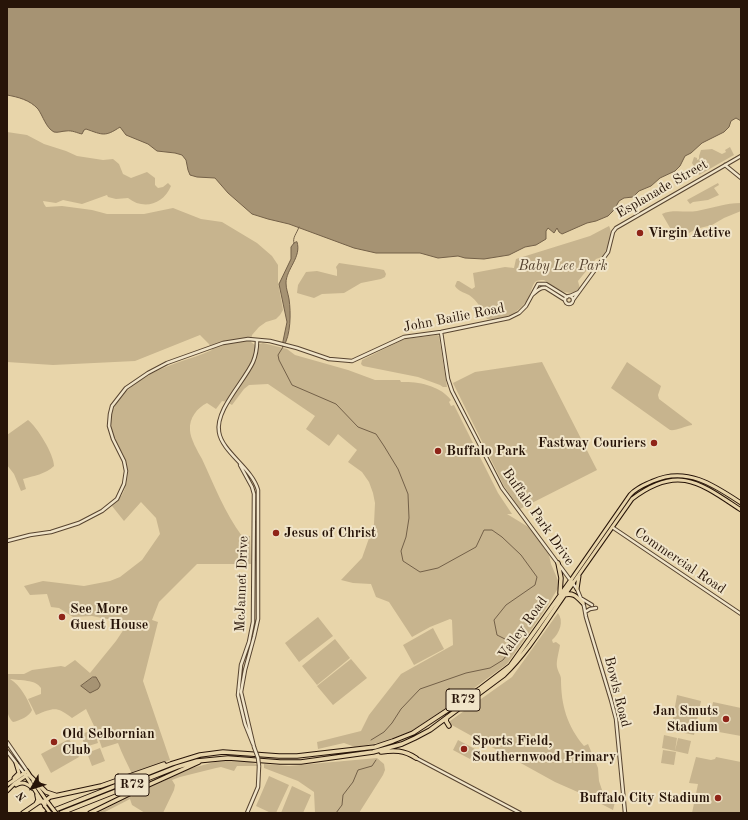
<!DOCTYPE html>
<style>
body{margin:0}
#map{position:relative;width:748px;height:820px;overflow:hidden;background:#e8d5aa;font-family:"Old Standard TT",serif}
canvas{display:block}
.frame{position:absolute;inset:0;border:8px solid #271408;pointer-events:none}
.north{position:absolute;left:12px;top:768px;width:40px;height:40px;-webkit-text-stroke:3px #f0e4c8;paint-order:stroke;rotate:231deg;font-size:11px;font-weight:700;line-height:16px;text-align:center;color:#271408}
.north::after{content:'';display:block;margin:auto;width:14px;height:18px;background:#271408;clip-path:polygon(50% 0,100% 100%,50% 72%,0 100%)}
</style>
<div id="map">
<canvas width="748" height="820"></canvas>
<div class="frame"></div>
<div class="north">N</div>
</div>
<script>
const ctx = document.querySelector('canvas').getContext('2d');
ctx.lineJoin = 'round';
function fillPath(path, color) { ctx.fillStyle = color; ctx.fill(path, 'evenodd'); }
function stroke(path, color, width, dash) { ctx.strokeStyle = color; ctx.lineWidth = width; ctx.lineCap = dash ? 'butt' : 'round'; ctx.setLineDash(dash || []); ctx.stroke(path); }
function write(font, color, halo, rows, align = 'center') {
  ctx.font = font + ' "Old Standard TT",serif'; ctx.lineWidth = 4; ctx.setLineDash([]); ctx.textBaseline = 'middle'; ctx.strokeStyle = halo; ctx.fillStyle = color; for (const [text, x, y, turn = 0] of rows) {
    ctx.save(); ctx.translate(x, y); ctx.rotate((+turn || 0) * Math.PI / 180); ctx.textAlign = isNaN(turn) ? turn : align; if (halo) ctx.strokeText(text, 0, 0); ctx.fillText(text, 0, 0); ctx.restore();
  }
}
const green = new Path2D(`
 M7 132 27 135 44 144 66 151 77 156 103 160 113 159 119 164 123 174 131 178 147 172 155 178V185L158 188 163 187 168 183 171 186C163 205 143 210 128 198L116 199 108 197 107 195 82 204 63 200 56 203 43 201 44 204 46 207 62 206 92 210 107 214H144L173 208 201 219 222 222 257 243 272 256 278 265V282L283 310 280 315 276 319 266 322 259 327 252 335 251 342 255 345 263 343 287 349 295 355 348 370 375 380H400L401 382C418 381 441 386 451 400L449 402 451 406 454 405 498 493 512 514H507L530 528 549 555 551 564 560 585 543 613 507 664 462 697 410 732 391 741 355 747 344 743 318 749 317 742 361 731 369 715 401 674 453 645 452 620 450 619 430 627 412 637 389 602 376 597 371 584 353 583 341 580 362 558 374 524 375 503 373 493 369 482 362 472 348 462 357 450 338 434 329 446 306 429 315 416 268 384 249 385 244 389 232 405 227 402 222 401 216 409 207 403C197 408 189 418 190 430 190 438 198 452 202 459 214 485 225 513 242 536H250L251 564H197L159 602 152 620 158 622 143 681 170 760 132 774C127 763 122 754 118 743L102 748 95 728 86 709 72 718C56 706 54 708 36 715L28 699 41 694V688C35 679 21 681 10 679 21 686 27 698 32 710 30 716 19 721 13 722 3 713 7 692 7 679H9H7V674H24L32 670 61 666 65 667 75 660 90 673 116 641 128 623 92 616 73 617 59 608 51 607 47 594 30 595 24 586 43 581 84 586 110 581 120 577 142 560 160 534 156 518 141 502 124 521 112 506C115 502 119 499 122 495 127 486 129 472 126 462 124 453 117 446 114 437 104 409 122 392 144 378 165 364 190 360 212 350L209 344 200 335 135 361 53 365 7 362Z
 M730 147 734 155 699 175 692 163 694 157 697 158V160L699 159V156L701 150 712 149 722 154 726 152 725 150Z
 M718 183 719 185 714 188 719 195 708 200 693 202 690 204 687 200Z
 M741 203V211L724 218 712 225 696 229 677 240 662 214C673 209 685 213 697 211 712 208 726 203 741 203Z
 M609 226C614 235 607 250 602 257L596 259 578 281 580 289C567 299 555 287 544 280 541 280 538 280 535 282 532 286 531 292 529 297 521 312 504 321 487 319 483 311 477 300 469 295 463 292 458 291 455 286L457 281H459L472 289 475 287 473 273 505 267 514 268 516 259 590 236Z
 M339 263 379 269 384 270 386 274 385 277 381 279 361 283 344 293 322 294 314 298 297 293 298 285 306 272 317 271 337 276V270L336 267Z
 M437 335 439 336 447 387H443L440 385 418 377 363 366 361 364 362 360 400 341 405 339Z
 M542 362 597 470 520 509 504 486 453 383 475 372Z
 M627 362 661 386 658 395 659 399 692 424V425C685 426 676 431 670 430L611 388Z
 M28 420C37 427 54 454 54 466 46 474 33 476 23 479L26 489 21 491 14 474 7 465V435Z
 M558 613C564 621 560 633 552 640L553 643 556 642 560 645C559 652 556 661 557 667 558 672 561 675 561 679 561 705 567 726 584 746L588 744 598 768 599 781 603 793 615 802 613 810 580 793 555 782 450 724V721L512 677Z
 M318 617 333 636 299 662 285 643Z
 M433 628 444 649 414 665 403 645Z
 M335 639 350 658 317 685 302 666Z
 M351 659 367 678 333 705 317 686Z
 M677 695 701 701 694 735 671 730Z
 M713 702 741 708V736L708 730Z
 M94 730 98 743 85 747 81 734Z
 M664 735 677 738 675 751 662 748Z
 M678 738 691 741 688 754 675 751Z
 M69 739 79 757 51 773 41 754Z
 M458 740 475 749 470 759 453 750Z
 M100 748 105 761 92 766 87 753Z
 M663 750 676 752 674 765 661 763Z
 M696 757 711 760 715 759 716 757 741 762V813H692L698 784 689 783Z
 M377 758 384 764 385 770 383 775 359 813H315L314 792 298 781 264 768V764L289 766Z
 M227 761 250 762 256 764 257 766H237L234 771 221 767 216 768 180 777 172 780 175 785 174 790 163 813H145L132 805 130 799 103 813H97L188 769 215 762Z
 M269 776 289 785 276 813H271L256 806Z
 M292 786 311 795 303 813H281Z`);
const water = new Path2D(`
 M7 7H741V121L736 118 731 121 729 127 724 132 702 143 691 153 685 156 680 166 675 171 660 178 651 186 639 191 633 197 624 198 619 201 614 210 608 216 596 221 587 223 562 234 559 232 557 228 554 233 548 228 546 231V239L536 245 525 247 509 255 484 259 465 258 458 256 438 258 420 253H376L354 248 289 224 268 219 252 214 228 193 215 178 197 177 190 175 188 170 186 160 182 155 175 153 157 151 148 144 126 135 120 127C105 137 103 135 86 129L84 130 82 134C77 133 72 130 66 131 62 131 58 133 54 132 46 128 43 116 38 109 30 100 18 97 7 95Z
 M297 242C302 257 286 269 286 283 286 289 288 293 289 299 291 312 291 336 283 347L282 346 287 322 279 284 291 259V247L294 243Z
 M93 677H96L100 684V686L98 689 90 693 81 686Z`);
const stream = new Path2D(`
 M294 243C292 238 297 233 299 227
 M283 347 278 355 279 360 292 385 336 404 358 427 376 434 384 446 398 469 408 494 409 518 406 537 401 551 403 561 420 572 438 568 476 547 484 530H492L502 537 521 555 537 577 535 585 506 605 494 620 497 635 509 641V652L503 660 490 668 466 673 420 689 401 709 392 723 384 732 371 740
 M336 813 342 805 343 795 353 782 358 770 372 766 376 760`);
const minor = new Path2D(`
 M725 165 741 178
 M532 295C537 291 540 287 546 288L565 300
 M565 300a4 4 0 1 1 8 0a4 4 0 1 1-8 0Z
 M570 296 579 292
 M573 300 608 252 613 232 616 228 741 156
 M441 332 448 379 452 391 502 488 577 589 584 606 586 617 611 700 616 719 625 813
 M240 465 252 487 254 494 253 622 249 642 241 665 238 695 245 724 253 744
 M612 527 741 614
 M7 541 30 535 51 532 79 523 102 511 117 499 124 484 126 471 124 461 113 439 109 426 110 414 112 406 126 388 148 373 167 363 223 343 248 339 270 341 297 348 329 359 352 361 404 337 441 332 509 318 519 313 526 306 538 284H546L567 297
 M582 599 592 605
 M585 612 590 609 596 608
 M7 742 27 771
 M254 747 241 692 245 670 254 637 258 619V490C252 468 222 452 219 432 215 410 244 382 253 362 256 355 257 348 257 341
 M7 751 24 773
 M416 758 520 813
 M247 813 258 787 259 766`);
const major = new Path2D(`
 M571 580 630 495C636 488 644 485 653 481 686 466 714 485 741 503
 M573 583 632 499C678 464 700 483 741 510
 M577 589 579 576
 M24 773 45 806
 M14 778 19 773 16 763
 M33 781 49 804
 M7 785 27 771 29 774
 M16 785C22 781 27 783 32 788
 M7 791 14 784 27 775`);
const highway = new Path2D(`
 M558 563 561 578 560 593
 M564 595C573 592 577 597 583 603
 M447 717 446 721 449 726
 M381 752C394 750 404 750 416 758
 M28 774 46 792 55 795
 M36 804 38 800 37 795
 M45 806V801L50 797 101 786 164 764
 M23 813 39 802 46 801
 M47 813 171 764 200 755 223 752 279 756H297L375 747 393 741 413 733 481 688 510 666 571 580
 M61 813 177 767 197 761 228 758 280 762H301L373 752 402 744 415 738 430 730 504 675C531 649 550 614 573 583
 M90 813 133 792 199 762`);
const minorBridge = new Path2D(`
 M254 747 258 758 259 766`);
const majorBridge = new Path2D(`
 M49 804 56 813
 M45 806 50 813`);
const markers = [
 [640,233,4,"#8f2418"],
 [654,443,4,"#8f2418"],
 [438,451,4,"#8f2418"],
 [276,533,4,"#8f2418"],
 [62,617,4,"#8f2418"],
 [726,719,4,"#8f2418"],
 [54,742,4,"#8f2418"],
 [464,749,4,"#8f2418"],
 [718,798,4,"#8f2418"]
];
const shields = [
 [463,700,34],
 [132,785,34]
];
const shieldNames = [
 ["R72",463,700],
 ["R72",132,785]
];
const streetNames = [
 ["Esplanade Street",662,189,-30],
 ["John Bailie Road",454,318,-11],
 ["Buffalo Park Drive",538,517,55],
 ["Commercial Road",680,561,34],
 ["McJannet Drive",242,584,-88],
 ["Valley Road",523,628,-54],
 ["Bowls Road",617,692,76]
];
const poiNames = [
 ["Virgin Active",648,233],
 ["Fastway Couriers",646,443,"right"],
 ["Buffalo Park",446,451],
 ["Jesus of Christ",284,533],
 ["See More",70,609],
 ["Guest House",70,625],
 ["Jan Smuts",718,711,"right"],
 ["Stadium",718,727,"right"],
 ["Old Selbornian",62,734],
 ["Club",62,750],
 ["Sports Field,",472,741],
 ["Southernwood Primary",472,757],
 ["Buffalo City Stadium",710,798,"right"]
];
const parkNames = [
 ["Baby Lee Park",563,266]
];
fillPath(green, '#c7b48e');
fillPath(water, '#a69373');
stroke(water, '#736048', 1);
stroke(stream, '#736048', 1);
stroke(minor, '#574430', 4.5);
stroke(major, '#271408', 5);
stroke(highway, '#271408', 5.5);
stroke(minor, '#f0e4c8', 2.5);
stroke(major, '#e8d5aa', 3);
stroke(highway, '#e8d5aa', 3.5);
stroke(minorBridge, '#574430', 4.5, []);
stroke(majorBridge, '#271408', 5, []);
stroke(minorBridge, '#f0e4c8', 2.5);
stroke(majorBridge, '#e8d5aa', 3);
for (const [x, y, r, color] of markers) { const dot = new Path2D(); dot.arc(x, y, r, 0, 2 * Math.PI); ctx.fillStyle = color; ctx.fill(dot); stroke(dot, '#f0e4c8', 1.5); }
for (const [x, y, w] of shields) { const box = new Path2D(); box.roundRect(x - w / 2, y - 11, w, 22, 3); ctx.fillStyle = '#f0e4c8'; ctx.fill(box); stroke(box, '#271408', 1); }
write('bold 13px', '#271408', null, shieldNames);
write('14px', '#271408', '#f0e4c8', streetNames);
write('bold 14px', '#271408', '#f0e4c8', poiNames, 'left');
write('italic 14px', '#574430', '#f0e4c8', parkNames);
</script>
